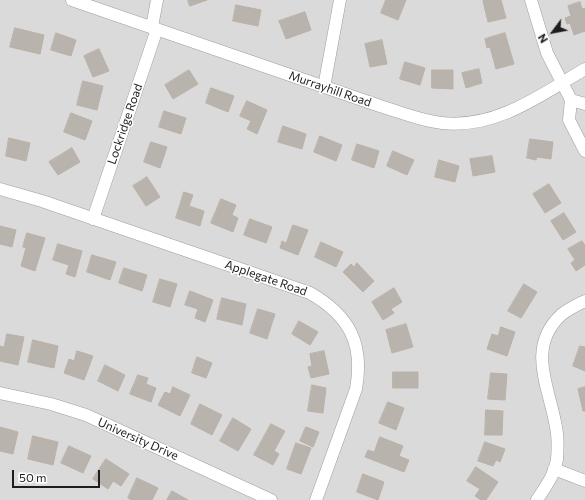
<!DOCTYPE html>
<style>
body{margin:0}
#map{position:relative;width:585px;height:500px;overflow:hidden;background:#edeae4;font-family:Commissioner,sans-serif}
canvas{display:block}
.north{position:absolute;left:533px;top:12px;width:40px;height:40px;-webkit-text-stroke:3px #fff;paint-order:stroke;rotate:238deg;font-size:11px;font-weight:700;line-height:16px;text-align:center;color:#1d1d1d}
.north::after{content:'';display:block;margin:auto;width:14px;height:18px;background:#1d1d1d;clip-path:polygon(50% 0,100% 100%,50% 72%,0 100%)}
.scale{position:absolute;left:12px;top:470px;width:88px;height:18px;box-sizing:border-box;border:2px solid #1d1d1d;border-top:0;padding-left:5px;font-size:12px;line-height:14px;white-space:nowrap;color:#1d1d1d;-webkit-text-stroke:3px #fff;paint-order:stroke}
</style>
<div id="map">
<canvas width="585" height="500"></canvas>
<div class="north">N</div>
<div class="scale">50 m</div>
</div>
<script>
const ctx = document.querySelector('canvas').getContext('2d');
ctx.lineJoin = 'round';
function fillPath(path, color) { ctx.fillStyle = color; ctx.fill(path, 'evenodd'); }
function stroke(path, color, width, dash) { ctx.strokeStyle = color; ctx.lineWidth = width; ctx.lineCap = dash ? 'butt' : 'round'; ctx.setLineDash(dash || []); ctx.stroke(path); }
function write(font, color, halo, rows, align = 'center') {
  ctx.font = font + ' Commissioner,sans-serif'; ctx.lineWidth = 3; ctx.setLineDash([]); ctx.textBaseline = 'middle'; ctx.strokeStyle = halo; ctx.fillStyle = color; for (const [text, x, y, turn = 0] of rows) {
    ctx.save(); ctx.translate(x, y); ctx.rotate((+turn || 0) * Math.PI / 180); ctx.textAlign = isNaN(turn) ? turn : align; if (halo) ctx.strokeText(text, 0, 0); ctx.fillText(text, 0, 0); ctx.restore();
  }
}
const residential = new Path2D(`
 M0 0H585V500H0Z`);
const building = new Path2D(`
 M188 0H207L190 6Z
 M386 0H406L398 20 381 13Z
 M487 0H501L506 18 488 22 483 1Z
 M580 2 582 9 585 8V31L574 35 570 23 567 24 565 18 571 16 568 6Z
 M236 5 261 10 258 26 233 21Z
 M305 12 311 30 286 39 279 21Z
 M15 28 44 35 40 54 10 47Z
 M56 33 76 40 71 56 51 50Z
 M505 33 514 64 496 69 490 47 487 48 485 39Z
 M382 40 387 64 370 67 365 44Z
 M99 49 109 71 93 77 84 56Z
 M405 62 425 68 420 85 400 79Z
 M479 69 482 83 466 88 462 73Z
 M189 70 198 84 173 99 165 85Z
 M432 70H453V89L432 88Z
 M83 81 103 86 97 110 77 105Z
 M211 88 234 96 228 112 206 103Z
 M247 101 267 110 257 134 247 129 251 121 240 116Z
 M164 111 186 118 181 134 159 127Z
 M71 113 92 121 85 140 64 132Z
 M283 126 306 134 302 149 278 142Z
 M320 136 342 145 336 161 314 152Z
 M9 138 30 143 26 161 6 156Z
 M530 139 553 142 551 159 537 157 536 160 527 158Z
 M151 142 167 147 160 168 144 162Z
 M357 144 379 151 374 168 352 160Z
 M72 148 80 162 58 175 49 162Z
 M393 151 414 160 407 175 387 166Z
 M492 156 495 172 473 176 470 159Z
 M439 160 459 166 455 182 435 177Z
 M147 177 160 197 146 206 133 186Z
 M549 184 561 203 545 213 533 194Z
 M184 192 193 195 189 206 204 211 200 226 176 218Z
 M221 199 236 205 232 215 238 218 233 232 211 223Z
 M564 213 576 232 563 240 551 221Z
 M250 219 272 227 266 243 244 235Z
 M293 225 308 230 298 255 280 248 282 241 286 243Z
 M0 226 16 230 12 247 0 244Z
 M27 233 45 238 35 271 21 266 26 248 23 247Z
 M582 241 585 245V265L576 271 571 263 575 260 568 249Z
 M321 242 343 252 336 267 315 257Z
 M58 244 82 251 75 277 66 274 69 265 53 260Z
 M92 255 116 262 110 280 87 272Z
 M357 263 374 281 363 292 343 272 351 264 354 267Z
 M124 268 147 275 142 291 119 283Z
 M160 279 177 284 170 307 153 302Z
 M524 284 537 292 521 318 508 311Z
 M394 288 402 302 391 309 394 313 383 320 372 302Z
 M190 291 213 300 205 322 195 318 198 309 185 305Z
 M222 298 246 304 242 325 217 319Z
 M258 309 275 314 267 339 250 333Z
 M299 321 318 332 310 345 292 334Z
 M406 324 413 347 392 353 386 330Z
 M501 327 515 332 507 356 487 349 492 334 498 336Z
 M7 334 24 337 18 365 0 361V346L4 347Z
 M33 340 58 346 54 368 28 362Z
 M580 346 585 347V371L573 366Z
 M77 351 93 356 84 380 64 373 69 359 74 361Z
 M324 351 329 374 311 378 308 367 312 366 310 354Z
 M197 357 212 363 206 378 192 373Z
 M105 365 125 375 118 391 98 381Z
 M393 372H418V388H393Z
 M491 373 507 374 505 400 488 399Z
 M138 375 148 378 146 384 156 388 151 402 130 394Z
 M312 385 326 388 323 413 308 411Z
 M173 387 190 395 180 416 158 405 165 392 170 394Z
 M585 387V411H583L578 389Z
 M388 402 404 408 396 430 379 423Z
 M200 404 222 415 212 435 191 424Z
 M486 410 503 411 502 435H485Z
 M233 418 251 429 238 451 220 441Z
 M271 424 285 431 274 451 279 454 273 465 254 455Z
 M0 427 18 432 13 454 0 451Z
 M306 427 319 432 313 447 300 441Z
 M33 436 58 442 53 465 28 459Z
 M380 437 403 446 399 456 409 460 404 472 365 457 368 450 374 452Z
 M485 442 505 449 500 462 496 460 493 466 478 461Z
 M296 443 311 448 301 474 287 469Z
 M69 446 91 456 83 473 61 463Z
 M106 459 129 474 121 486 113 481 108 489 93 479Z
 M476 467 498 482 486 500H481L475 496 480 489 467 481Z
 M363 474 384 482 378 500 357 492Z
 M137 478 158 488 152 500H131L128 498Z
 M172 491 188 500H167Z`);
const street = new Path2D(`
 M72 0 380 106C400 112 421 121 442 123 496 129 541 95 585 69
 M531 0 547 53 571 100 569 120 585 151
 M152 27 157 0
 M324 87 340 0
 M571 100 585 104
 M0 189 42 201 310 293C350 316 364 344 356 389L316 500
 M93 219 157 29
 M0 393 51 404 86 415 271 500
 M554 469 585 481
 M537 500C545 487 555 475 557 459 558 447 558 434 555 422 548 385 527 347 561 315 568 309 577 305 585 301`);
const streetNames = [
 ["Murrayhill Road",330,89,19],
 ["Lockridge Road",125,124,-71],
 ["Applegate Road",266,278,19],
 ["University Drive",138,439,24]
];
fillPath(residential, '#dbdada');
fillPath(building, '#b9b3ad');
stroke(building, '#bcb1a8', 1);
stroke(street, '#9e9e9e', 13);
stroke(street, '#fff', 12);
write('12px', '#1d1d1d', '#fff', streetNames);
</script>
